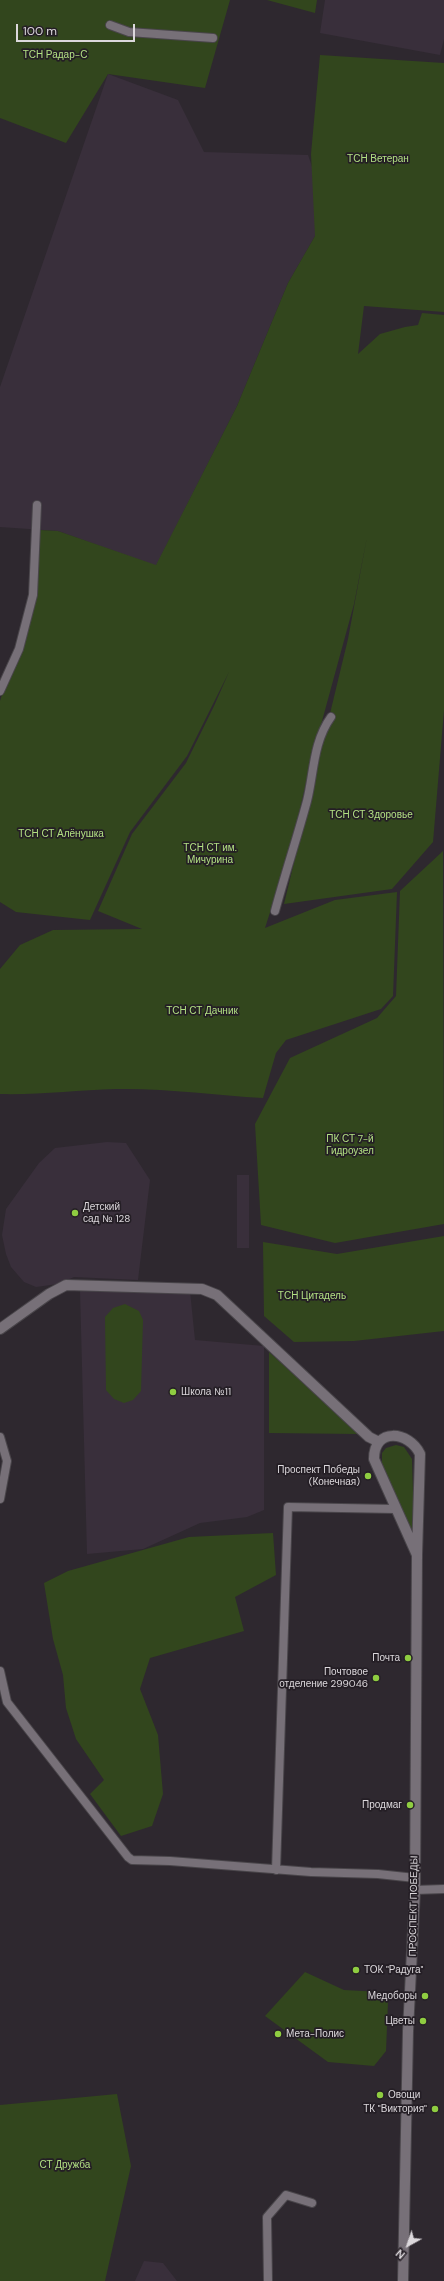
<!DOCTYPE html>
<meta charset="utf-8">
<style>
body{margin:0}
#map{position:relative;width:444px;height:2281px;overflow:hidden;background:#2e282f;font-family:"DM Sans",sans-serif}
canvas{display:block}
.north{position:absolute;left:388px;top:2225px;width:40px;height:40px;-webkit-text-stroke:3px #241e25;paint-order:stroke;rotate:220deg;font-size:11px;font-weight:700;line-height:16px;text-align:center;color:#dcd8dc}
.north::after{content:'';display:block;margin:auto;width:14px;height:18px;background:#dcd8dc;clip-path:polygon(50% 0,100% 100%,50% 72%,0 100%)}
.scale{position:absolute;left:16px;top:24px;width:119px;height:18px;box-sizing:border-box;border:2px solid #dcd8dc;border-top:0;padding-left:5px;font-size:12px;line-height:14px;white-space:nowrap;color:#dcd8dc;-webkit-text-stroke:3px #241e25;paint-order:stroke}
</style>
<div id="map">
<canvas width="444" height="2281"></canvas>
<div class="north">N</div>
<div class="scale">100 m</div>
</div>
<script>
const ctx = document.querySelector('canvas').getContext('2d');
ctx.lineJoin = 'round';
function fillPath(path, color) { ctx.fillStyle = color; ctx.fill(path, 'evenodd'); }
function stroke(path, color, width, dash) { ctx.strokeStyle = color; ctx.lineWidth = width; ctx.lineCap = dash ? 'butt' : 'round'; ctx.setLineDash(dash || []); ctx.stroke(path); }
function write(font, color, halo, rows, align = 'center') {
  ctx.font = font + ' "DM Sans",sans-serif'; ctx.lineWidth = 3.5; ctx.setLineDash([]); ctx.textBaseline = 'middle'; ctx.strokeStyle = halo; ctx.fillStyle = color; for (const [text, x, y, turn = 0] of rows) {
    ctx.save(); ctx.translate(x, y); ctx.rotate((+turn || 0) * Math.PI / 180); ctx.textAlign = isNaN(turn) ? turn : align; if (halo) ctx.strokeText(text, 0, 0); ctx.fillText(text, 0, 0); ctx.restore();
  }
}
const built = new Path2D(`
 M325 0H444V39L440 55 320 33Z
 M108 74 178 100 204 152 308 155 315 175V236L288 283 237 406 156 566 58 531 0 527V387Z
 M107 1142 126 1143 150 1180 138 1280 74 1277 58 1284 36 1287 24 1282 11 1267 6 1254 2 1235 6 1209 39 1163 55 1148Z
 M237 1175H249V1248H237Z
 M80 1291H190L195 1340 264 1346V1510L247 1517 200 1523 143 1549 87 1554Z
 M144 2261 163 2263 177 2281H135Z`);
const green = new Path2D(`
 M0 0H230L205 88 108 74 66 143 0 118Z
 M267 0H317L315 13Z
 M320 55 444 63V312L364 306 358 354 380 334 405 327 418 325 422 313 444 315V710L433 842 392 889 284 904 348 639 367 537 354 604 310 765 292 844 265 928 335 900 397 892 393 996 381 1009 286 1040 276 1053 263 1098C214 1095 165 1088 116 1089 77 1090 39 1095 0 1094V969L20 945 53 930 142 929 98 911 132 834 186 763 214 706 229 672 187 756 130 832 90 920 16 912 0 902V701L33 595 40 530 58 531 156 565 237 406 288 283 315 236 311 154Z
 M443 851 444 1224 335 1243 261 1225 255 1124 290 1058 377 1018 396 996 400 891Z
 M444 1236V1331L354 1341 294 1342 264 1316 263 1242 337 1254Z
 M125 1304 139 1311 143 1320 141 1391 133 1400 124 1403 114 1399 106 1390 105 1317 113 1308Z
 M269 1352 359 1434 269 1433Z
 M396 1445 404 1447 412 1459 414 1526 412 1528H410L382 1466V1453L386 1448Z
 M273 1533 276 1575 235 1597 244 1631 150 1658 140 1689 158 1735 163 1794 152 1826 121 1836 90 1794 104 1780 76 1739 66 1708 63 1675 53 1639 44 1583 68 1571 189 1537Z
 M305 1972 344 1990 382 1992 388 2002 386 2051 374 2066 328 2062 265 2016Z
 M117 2094 131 2166 105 2281H0V2105Z`);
const street = new Path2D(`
 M110 25 129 32 213 38
 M0 691 19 649 33 595 37 505
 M275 911C285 874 297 838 307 801 314 773 313 742 331 717
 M0 1437 7 1461 0 1499
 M0 1671 7 1702 128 1857 132 1860 170 1861 311 1872 378 1874 415 1878
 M276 1870 288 1507 395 1509
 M415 1890 444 1889
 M268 2281 267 2217 286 2195 312 2203`);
const secondary = new Path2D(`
 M0 1329 49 1294 66 1285 202 1289 217 1295 369 1437 379 1442
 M403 2281 408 2031 415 1890 417 1555 420 1454C409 1431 374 1427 374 1459L417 1555`);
const markers = [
 [75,1213,4,"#8fcd41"],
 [173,1392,4,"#8fcd41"],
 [368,1476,4,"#8fcd41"],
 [408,1658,4,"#8fcd41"],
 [376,1678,4,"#8fcd41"],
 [410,1805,4,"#8fcd41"],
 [356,1970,4,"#8fcd41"],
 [425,1996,4,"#8fcd41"],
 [423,2021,4,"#8fcd41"],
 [278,2034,4,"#8fcd41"],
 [380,2095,4,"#8fcd41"],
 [435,2109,4,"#8fcd41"]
];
const parkNames = [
 ["ТСН Радар-С",55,55],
 ["ТСН Ветеран",378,159],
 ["ТСН СТ Здоровье",371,815],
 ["ТСН СТ Алёнушка",61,834],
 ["ТСН СТ им.",210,848],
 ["Мичурина",210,860],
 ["ТСН СТ Дачник",202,1011],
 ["ПК СТ 7-й",350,1139],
 ["Гидроузел",350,1151],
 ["ТСН Цитадель",312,1296],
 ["СТ Дружба",65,2165]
];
const poiNames = [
 ["Детский",83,1207,"left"],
 ["сад № 128",83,1219,"left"],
 ["Школа №11",181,1392,"left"],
 ["Проспект Победы",360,1470],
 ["(Конечная)",360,1482],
 ["Почта",400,1658],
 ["Почтовое",368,1672],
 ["отделение 299046",368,1684],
 ["Продмаг",402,1805],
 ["ТОК \"Радуга\"",364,1970,"left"],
 ["Медоборы",417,1996],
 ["Цветы",415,2021],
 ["Мета-Полис",286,2034,"left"],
 ["Овощи",388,2095,"left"],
 ["ТК \"Виктория\"",427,2109]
];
const streetNames = [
 ["ПРОСПЕКТ ПОБЕДЫ",414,1906,-89]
];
fillPath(built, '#392f3b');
fillPath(green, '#32461d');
stroke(street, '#49454a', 10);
stroke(secondary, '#49454a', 12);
stroke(street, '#777078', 8);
stroke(secondary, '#777078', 10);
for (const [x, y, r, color] of markers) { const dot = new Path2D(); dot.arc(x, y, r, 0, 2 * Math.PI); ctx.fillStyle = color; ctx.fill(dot); stroke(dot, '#241e25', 1.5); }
write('10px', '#b2e083', '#241e25', parkNames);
write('10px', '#dcd8dc', '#241e25', poiNames, 'right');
write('10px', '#dcd8dc', '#241e25', streetNames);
</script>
